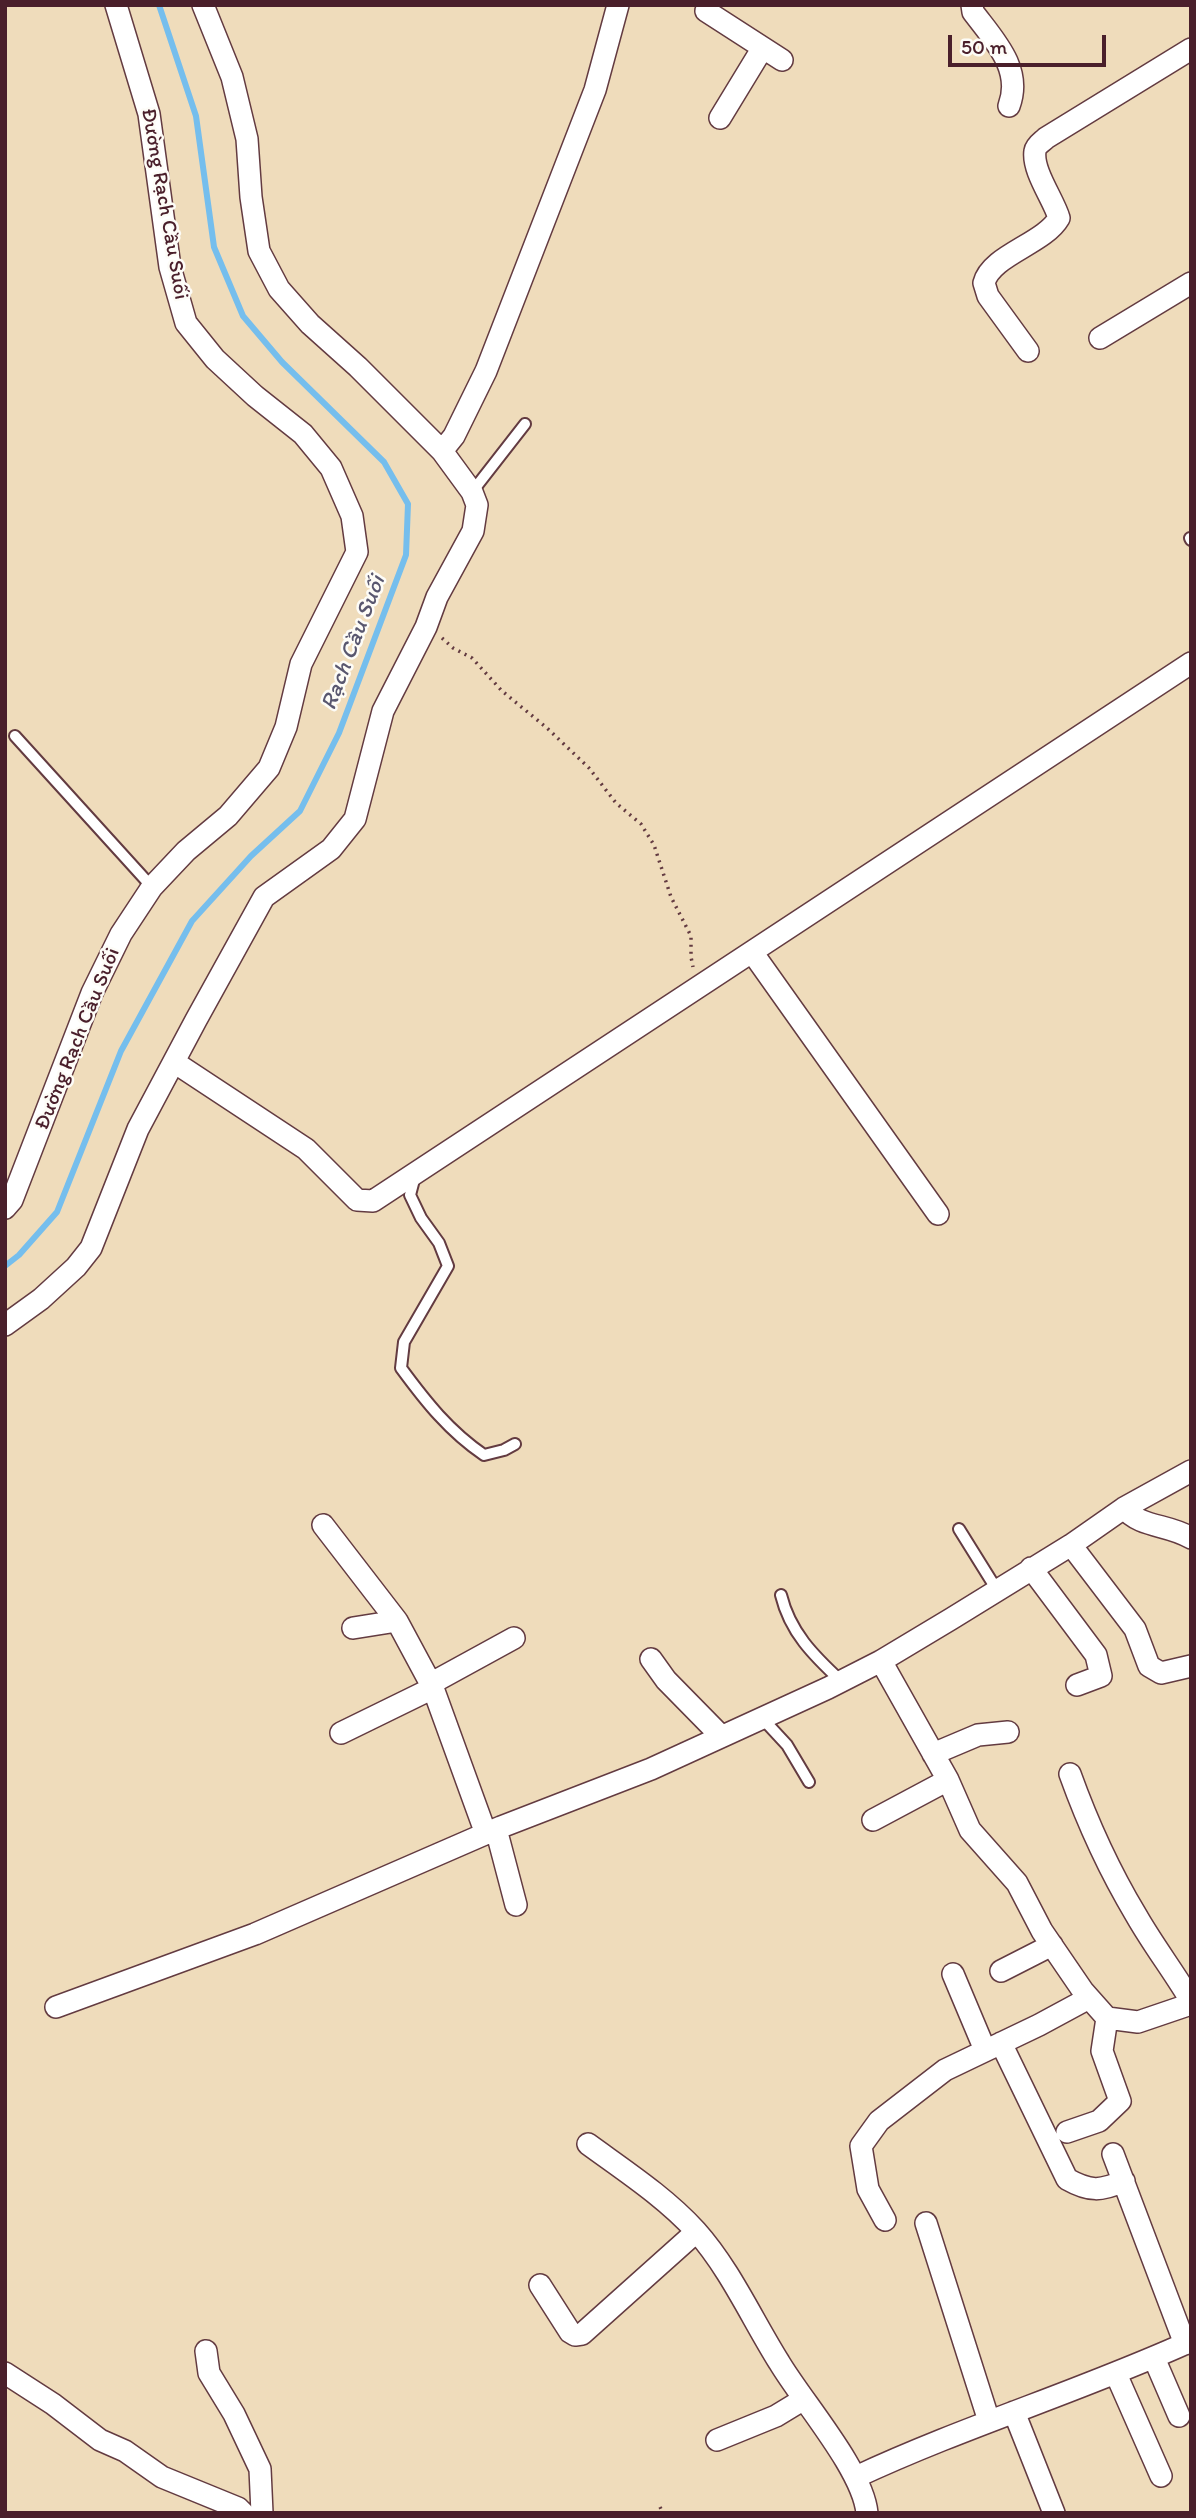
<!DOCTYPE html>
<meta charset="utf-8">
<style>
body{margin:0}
#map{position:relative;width:1196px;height:2518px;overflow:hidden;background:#efdcbb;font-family:Itim,sans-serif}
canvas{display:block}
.frame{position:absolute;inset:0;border:7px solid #4a1f2b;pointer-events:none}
.scale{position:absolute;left:948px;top:35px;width:158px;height:32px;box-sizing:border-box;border:4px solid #4a1f2b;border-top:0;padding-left:9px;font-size:21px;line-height:24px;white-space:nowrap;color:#4a1f2b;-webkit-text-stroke:5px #fdfcf7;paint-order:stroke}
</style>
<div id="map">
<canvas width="1196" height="2518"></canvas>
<div class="frame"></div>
<div class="scale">50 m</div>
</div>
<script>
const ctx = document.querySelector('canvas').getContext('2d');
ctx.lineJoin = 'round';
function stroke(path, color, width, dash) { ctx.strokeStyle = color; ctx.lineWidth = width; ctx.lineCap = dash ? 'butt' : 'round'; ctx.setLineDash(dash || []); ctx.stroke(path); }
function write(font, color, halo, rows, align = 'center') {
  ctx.font = font + ' Itim,sans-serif'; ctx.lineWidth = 5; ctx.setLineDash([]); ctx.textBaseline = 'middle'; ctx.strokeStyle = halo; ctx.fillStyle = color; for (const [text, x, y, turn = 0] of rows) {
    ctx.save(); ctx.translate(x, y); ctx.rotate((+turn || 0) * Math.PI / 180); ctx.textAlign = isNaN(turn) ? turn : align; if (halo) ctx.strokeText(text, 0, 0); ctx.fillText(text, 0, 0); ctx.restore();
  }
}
const stream = new Path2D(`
 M5 1266 19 1255 57 1212 121 1051 192 921 251 856 300 811 339 733 406 555 408 504 384 462 282 362 243 316 214 247 196 116 159 5`);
const path = new Path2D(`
 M442 638 453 648 472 658 502 691 547 728 589 768 616 803 641 824 654 845 671 897 691 936V957L693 967
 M660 2507 663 2513`);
const service = new Path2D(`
 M472 492 525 424
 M1190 538 1191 540
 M15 736 152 887
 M415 1176 410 1195 421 1218 439 1243 448 1266 404 1342 401 1368C426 1402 449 1431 484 1455L504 1450 515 1444
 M959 1529 997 1590
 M781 1595C790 1632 813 1655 841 1681
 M762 1718 787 1745 809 1782`);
const minor = new Path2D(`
 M972 5 973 12C994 40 1023 69 1009 106
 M706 11 782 60
 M720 118 762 49
 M1100 338 1191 283
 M1028 351 988 296 984 283C991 255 1044 244 1059 218 1054 200 1032 171 1035 151 1036 145 1042 142 1046 138L1191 49
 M442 451 454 436 486 371 595 90 618 5
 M752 952 938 1214
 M174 1062 306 1149 357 1200 373 1201 1191 663
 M5 1208 12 1200 92 993 121 934 152 887 186 851 228 816 269 768 286 727 301 664 357 552 352 516 331 468 303 434 255 396 215 359 186 323 170 267 149 114 116 5
 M5 1325 41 1299 76 1267 91 1248 138 1129 196 1020 264 897 331 849 355 819 383 711 426 627 437 597 473 531 477 505 472 492 442 451 358 367 310 324 279 289 259 251 251 197 247 139 232 77 203 5
 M1124 1508C1140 1528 1169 1524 1191 1538
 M323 1525 397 1621
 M1071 1545 1135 1629 1149 1666 1161 1673 1191 1666
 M1031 1568 1096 1655 1101 1676 1077 1685
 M353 1628 397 1621 433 1688 486 1834
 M651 1659 666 1680 721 1736
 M881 1661 948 1780 970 1830 1017 1883 1042 1931 1083 1991 1107 2018 1138 2022 1191 2004
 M430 1684 514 1638
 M341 1733 433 1688
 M933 1754 978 1735 1008 1732
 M1070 1774C1088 1824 1109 1870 1136 1915 1153 1945 1174 1972 1191 2001
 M873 1820 948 1780
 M496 1829 516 1905
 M1001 1971 1052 1945
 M953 1974 985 2050
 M56 2007 255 1934 501 1827 651 1769 828 1688 881 1661 951 1619 1071 1545 1124 1508 1191 1471
 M1001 2043 1067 2179C1090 2192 1101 2191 1124 2181
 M1067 2132 1099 2121 1120 2101 1102 2051 1107 2018
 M588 2144C625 2171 665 2197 696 2231 730 2269 752 2319 779 2362 802 2401 863 2470 867 2513
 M1113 2154 1185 2344
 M885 2220 868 2189 861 2146 879 2121 945 2070 1039 2025 1089 1998
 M926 2223 989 2421
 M540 2285 570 2332 575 2335 582 2334 696 2232
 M206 2351 209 2373 234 2414 260 2469 262 2513
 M1154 2358 1179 2416
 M5 2373 53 2404 100 2440 125 2451 162 2477 238 2508 243 2513
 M1116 2374 1161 2476
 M1014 2412 1054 2513
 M717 2440 776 2416 804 2399
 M856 2477C965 2426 1081 2391 1191 2341`);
const streetNames = [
 ["Đường Rạch Cầu Suối",164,204,80],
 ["Đường Rạch Cầu Suối",78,1039,-68]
];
const waterNames = [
 ["Rạch Cầu Suối",354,643,-69]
];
stroke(stream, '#75beed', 6);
stroke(service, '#633b41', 14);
stroke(minor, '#633b41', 24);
stroke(path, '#633b41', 3.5, [2, 5]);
stroke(service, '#fff', 10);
stroke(minor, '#fff', 21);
write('21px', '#4a1f2b', '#fdfcf7', streetNames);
write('italic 23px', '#59576f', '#fdfcf7', waterNames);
</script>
